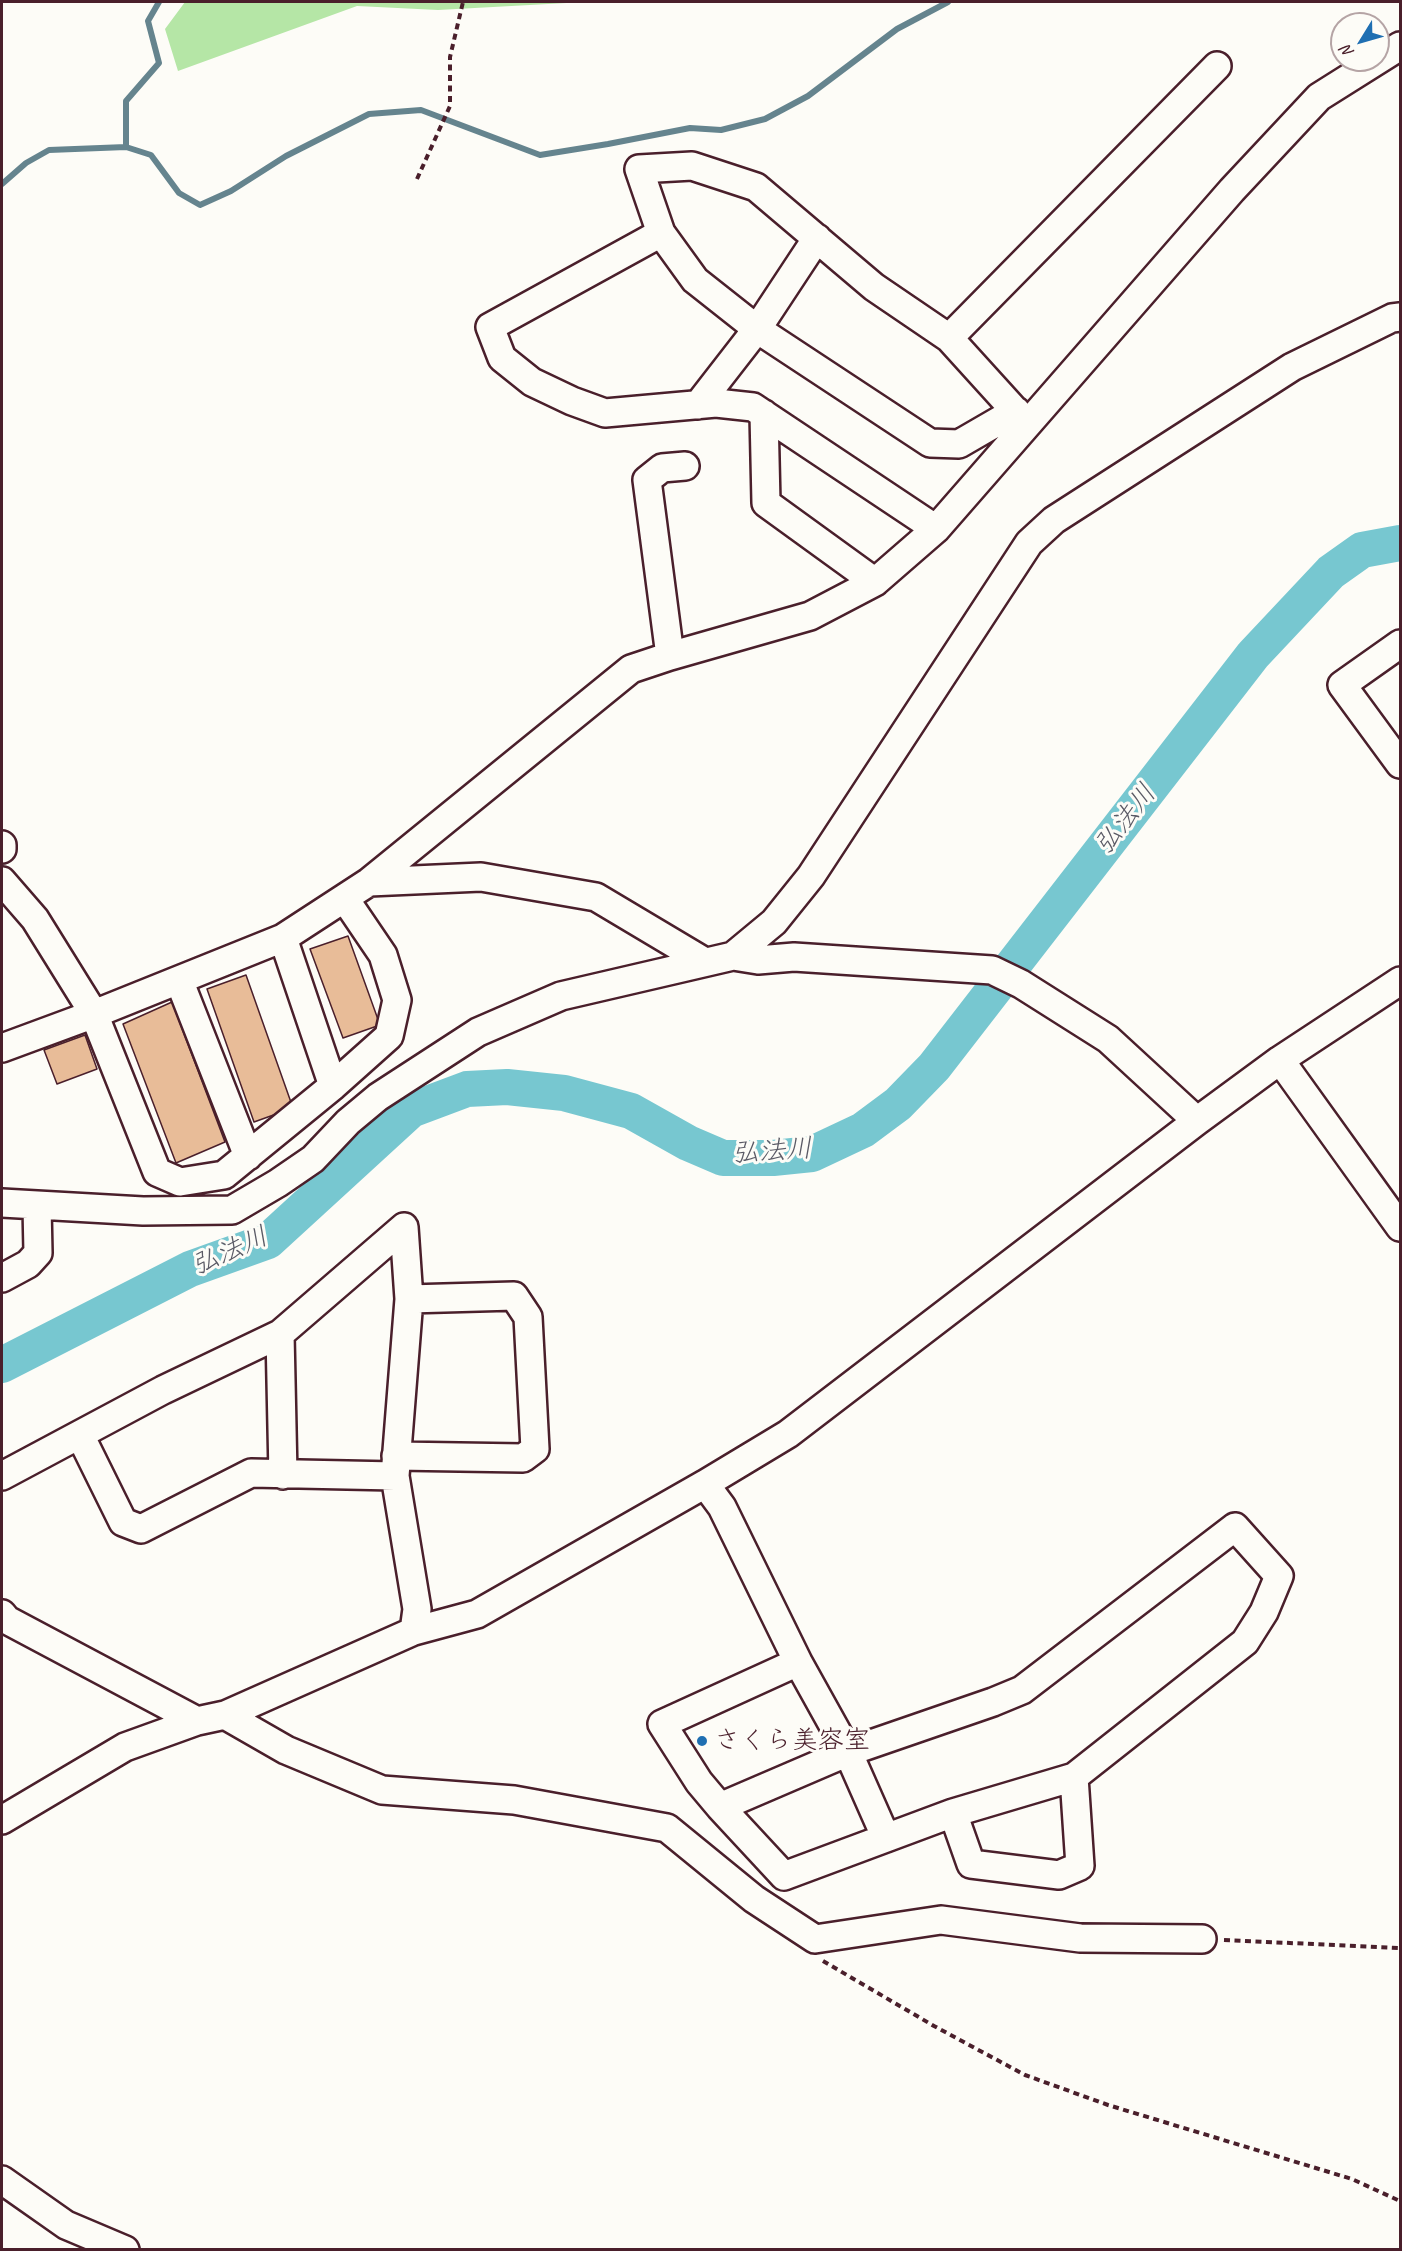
<!DOCTYPE html>
<meta charset="utf-8">
<style>
body{margin:0}
#map{position:relative;width:1402px;height:2251px;overflow:hidden;background:#fdfcf7;font-family:Caveat,sans-serif}
canvas{display:block}
.frame{position:absolute;inset:0;border:3px solid #4a1f2b;pointer-events:none}
.north{position:absolute;left:1330px;top:12px;width:60px;height:60px;box-sizing:border-box;background:#fdfcf7;border:2px solid #b5a4a5;border-radius:50%;rotate:233deg;font-size:16px;font-weight:700;line-height:24px;text-align:center;color:#4a1f2b}
.north::after{content:'';display:block;margin:auto;width:21px;height:27px;background:#1f6fb2;clip-path:polygon(50% 0,100% 100%,50% 72%,0 100%)}
</style>
<div id="map">
<canvas width="1402" height="2251"></canvas>
<div class="frame"></div>
<div class="north">N</div>
</div>
<script>
const ctx = document.querySelector('canvas').getContext('2d');
ctx.lineJoin = 'round';
function fillPath(path, color) { ctx.fillStyle = color; ctx.fill(path, 'evenodd'); }
function stroke(path, color, width, dash) { ctx.strokeStyle = color; ctx.lineWidth = width; ctx.lineCap = dash ? 'butt' : 'round'; ctx.setLineDash(dash || []); ctx.stroke(path); }
function write(font, color, halo, rows, align = 'center') {
  ctx.font = font + ' Caveat,"Klee One",sans-serif'; ctx.lineWidth = 6; ctx.setLineDash([]); ctx.textBaseline = 'middle'; ctx.strokeStyle = halo; ctx.fillStyle = color; for (const [text, x, y, turn = 0] of rows) {
    ctx.save(); ctx.translate(x, y); ctx.rotate((+turn || 0) * Math.PI / 180); ctx.textAlign = isNaN(turn) ? turn : align; if (halo) ctx.strokeText(text, 0, 0); ctx.fillText(text, 0, 0); ctx.restore();
  }
}
const green = new Path2D(`
 M185 2H585L438 10 357 6 178 71 165 29Z`);
const stream = new Path2D(`
 M126 147V101L159 63 148 21 159 2
 M2 184 26 163 49 150 126 147 151 155 179 193 200 205 231 191 286 156 369 114 421 110 540 155 608 144 690 128 721 130 765 119 808 96 897 29 948 2`);
const river = new Path2D(`
 M2 1365 190 1269 268 1241 411 1110 467 1089 507 1087 564 1093 631 1111 688 1143 723 1158H773L812 1154 863 1130 898 1104 934 1067 1253 655 1331 572 1362 550 1400 543`);
const building = new Path2D(`
 M348 936 380 1025 343 1038 310 949Z
 M246 975 293 1108 254 1122 207 989Z
 M172 1002 225 1142 176 1163 123 1024Z
 M85 1035 97 1069 57 1084 44 1050Z`);
const path = new Path2D(`
 M417 179 450 106V57L463 2
 M1224 1940 1400 1948
 M823 1961 934 2026 1025 2075 1108 2105 1352 2179 1400 2201`);
const minor = new Path2D(`
 M661 233 695 280 757 329 930 443 959 444 1016 411
 M949 338 1217 66
 M698 405 757 329 817 238
 M764 414 766 503 875 582
 M936 529 753 407 716 403 605 413 572 401 532 382 502 358 490 327 661 233 639 169 692 166 756 187 874 287 949 338 1027 424
 M1400 644 1342 685 1400 764
 M670 656 647 480 662 468 685 466
 M2 845V849
 M2 881 35 919 94 1014 157 1172 180 1182 224 1175 333 1086 389 1036 397 1000 383 955 345 899
 M369 882 481 877 596 897 705 962
 M283 938 333 1086
 M733 956 758 960 794 957 992 970 1021 984 1108 1039 1197 1121
 M179 980 248 1156
 M2 1048 94 1014 283 938 369 882 631 669 670 656 810 616 875 582 936 529 1232 190 1319 97 1400 46
 M1280 1060 1400 1227
 M2 1203 143 1211 232 1210 278 1183 313 1159 348 1122 378 1097 478 1032 561 996 733 956 774 922 811 876 1029 543 1054 520 1292 367 1392 318 1400 317
 M2 1278 28 1264 38 1253 37 1206
 M280 1334 283 1475
 M80 1435 123 1522 141 1529 251 1473 395 1476
 M396 1456 523 1458 535 1449 528 1317 514 1296 409 1299
 M2 1476 163 1390 280 1334 404 1227 409 1299 395 1476 417 1609 414 1631
 M705 1484 722 1507 798 1662 848 1752 993 1702 1022 1690 1235 1527 1279 1576 1264 1612 1245 1642 1074 1777 953 1813 784 1876 720 1807 848 1752 886 1838
 M2 1614 7 1620 197 1721
 M225 1715 286 1750 382 1790 514 1800 667 1828 754 1899 815 1939 941 1920 1080 1938 1202 1939
 M720 1807 699 1782 662 1724 798 1662
 M953 1813 971 1864 1059 1875 1080 1866 1074 1777
 M2 1820 125 1747 197 1721 225 1715 414 1631 477 1614 705 1484 788 1434 1197 1121 1280 1060 1400 981
 M2 2180 66 2225 125 2250`);
const markers = [
 [702,1741,6,"#1f6fb2"]
];
const poiNames = [
 ["さくら美容室",714,1741]
];
const waterNames = [
 ["弘法川",1126,820,-52],
 ["弘法川",772,1152,-4],
 ["弘法川",230,1252,-24]
];
fillPath(green, '#b5e6a6');
stroke(stream, '#65848e', 6);
stroke(river, '#77c7d0', 36);
fillPath(building, '#e8bc98');
stroke(building, '#4a1f2b', 1.5);
stroke(minor, '#4a1f2b', 32);
stroke(path, '#4a1f2b', 4, [6, 4.5]);
stroke(minor, '#fdfcf7', 27);
for (const [x, y, r, color] of markers) { const dot = new Path2D(); dot.arc(x, y, r, 0, 2 * Math.PI); ctx.fillStyle = color; ctx.fill(dot); stroke(dot, '#fdfcf7', 2); }
write('26px', '#4a1f2b', '#fdfcf7', poiNames, 'left');
write('italic 27px', '#5a5a65', '#fdfcf7', waterNames);
</script>
